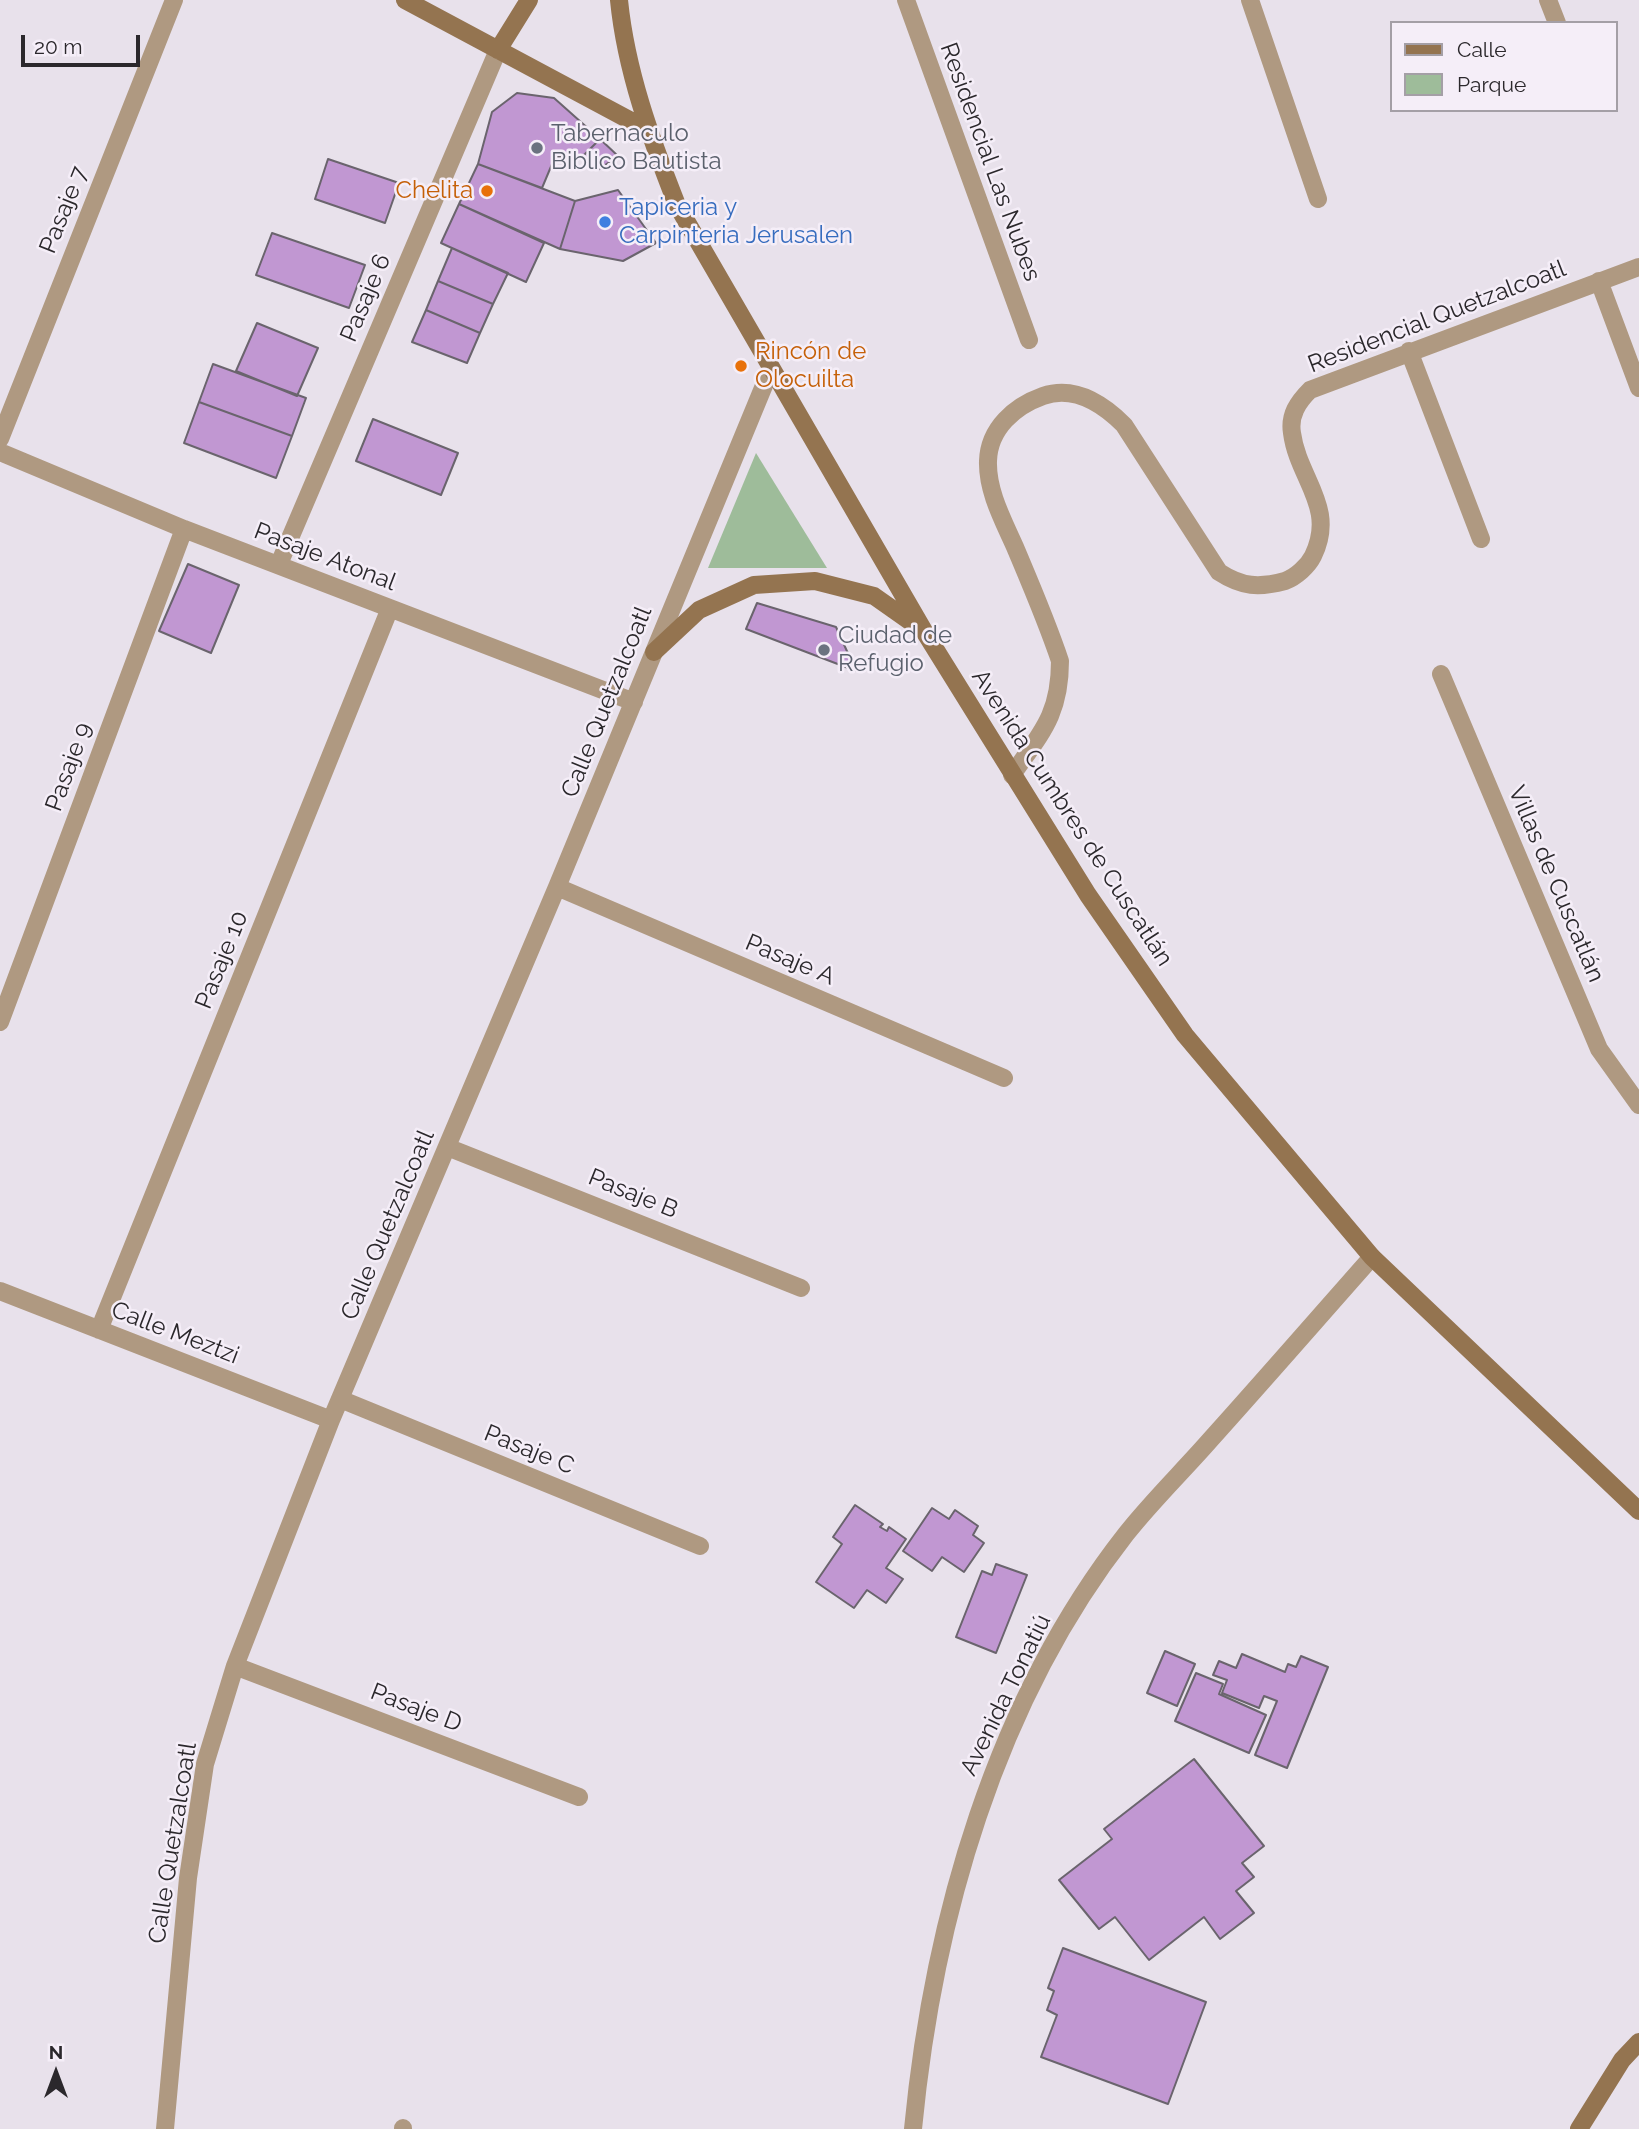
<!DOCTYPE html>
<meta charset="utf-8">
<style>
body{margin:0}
#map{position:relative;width:1639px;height:2129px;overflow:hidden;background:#e8e1eb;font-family:Raleway,sans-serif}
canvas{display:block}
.legend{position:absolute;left:1390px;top:21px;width:228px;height:91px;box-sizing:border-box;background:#f5eef8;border:2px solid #a49fa6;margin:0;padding:9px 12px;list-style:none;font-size:21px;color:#2b282c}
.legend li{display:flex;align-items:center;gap:14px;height:35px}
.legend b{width:35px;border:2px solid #a49fa6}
.north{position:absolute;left:21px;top:2038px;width:70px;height:70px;-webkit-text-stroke:5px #f5eef8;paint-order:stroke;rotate:0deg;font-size:19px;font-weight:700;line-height:28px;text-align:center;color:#2b282c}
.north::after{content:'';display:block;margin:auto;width:24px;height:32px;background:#2b282c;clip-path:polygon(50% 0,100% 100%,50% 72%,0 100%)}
.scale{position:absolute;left:21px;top:35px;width:119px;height:32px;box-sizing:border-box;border:4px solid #2b282c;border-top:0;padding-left:9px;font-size:21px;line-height:24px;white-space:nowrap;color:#2b282c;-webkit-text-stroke:5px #f5eef8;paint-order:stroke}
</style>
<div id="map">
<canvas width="1639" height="2129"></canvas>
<ul class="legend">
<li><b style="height:9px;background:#947450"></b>Calle</li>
<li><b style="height:19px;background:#9ebc9a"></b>Parque</li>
</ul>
<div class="north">N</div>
<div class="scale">20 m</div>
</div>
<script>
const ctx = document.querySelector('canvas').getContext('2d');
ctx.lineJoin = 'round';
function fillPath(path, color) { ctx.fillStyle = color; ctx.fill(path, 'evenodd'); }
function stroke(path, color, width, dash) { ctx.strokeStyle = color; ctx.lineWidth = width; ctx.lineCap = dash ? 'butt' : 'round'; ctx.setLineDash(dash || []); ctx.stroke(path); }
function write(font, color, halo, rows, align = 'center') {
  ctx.font = font + ' Raleway,sans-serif'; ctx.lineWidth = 5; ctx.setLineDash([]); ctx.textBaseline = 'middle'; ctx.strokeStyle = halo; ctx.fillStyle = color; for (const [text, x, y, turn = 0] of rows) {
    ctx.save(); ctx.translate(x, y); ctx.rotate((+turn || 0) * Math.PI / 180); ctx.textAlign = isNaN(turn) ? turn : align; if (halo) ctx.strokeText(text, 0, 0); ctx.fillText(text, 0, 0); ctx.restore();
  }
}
const green = new Path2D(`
 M756 453 827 568H708Z`);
const building = new Path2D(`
 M517 93 554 98 600 139 582 157H555L542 188 478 164 492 112Z
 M600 139 618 156 598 170 582 157Z
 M328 159 399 183 385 223 315 199Z
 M478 164 575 201 560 249 459 204Z
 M618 190 656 243 623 261 560 249 575 201Z
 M459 204 544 243 526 282 441 243Z
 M272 233 365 265 349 308 256 275Z
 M452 248 508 273 493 304 438 281Z
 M438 281 493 304 480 333 426 310Z
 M426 310 480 333 467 363 412 342Z
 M257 323 318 348 297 396 236 371Z
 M213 364 306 398 292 436 199 402Z
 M199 402 292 436 276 478 184 443Z
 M373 419 458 453 441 495 356 461Z
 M188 564 239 585 211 653 159 631Z
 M757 603 836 627 856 671 746 629Z
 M855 1505 883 1524 880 1527 887 1531 889 1527 906 1539 886 1568 903 1579 886 1603 867 1590 854 1608 816 1582 842 1544 833 1537Z
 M932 1508 949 1519 955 1510 978 1526 973 1535 984 1543 964 1572 942 1557 932 1571 903 1551Z
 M996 1564 1027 1575 996 1653 956 1637 982 1571 992 1575Z
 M1165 1651 1195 1664 1177 1706 1147 1693Z
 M1242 1654 1285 1672 1288 1664 1296 1667 1301 1656 1328 1667 1287 1768 1255 1755 1277 1701 1264 1696 1259 1708 1222 1693 1227 1680 1213 1675 1219 1661 1236 1668Z
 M1196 1673 1223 1684 1219 1694 1266 1715 1249 1753 1175 1721Z
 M1194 1759 1264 1846 1242 1863 1254 1877 1236 1891 1254 1913 1220 1939 1204 1917 1149 1960 1115 1917 1099 1929 1059 1880 1112 1839 1104 1829Z
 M1063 1948 1206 2002 1168 2104 1041 2057 1057 2015 1047 2010 1054 1991 1048 1988Z`);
const street = new Path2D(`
 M906 0 1029 340
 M1250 0 1318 199
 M1548 0 1557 23
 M1599 281 1639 388
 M1409 351 1481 539
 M0 439 174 0
 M0 452 184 529 634 702
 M279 564 498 50
 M1441 674 1599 1049 1639 1105
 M1012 775C1041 733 1060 715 1060 661 1047 622 1031 585 1015 547 1003 520 987 491 988 461 989 428 1015 406 1043 396 1075 385 1103 404 1124 425L1219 572C1242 587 1259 588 1285 581 1296 577 1308 566 1313 556 1337 507 1298 479 1292 433 1289 415 1298 402 1310 390L1639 267
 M557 887 1004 1078
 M0 1022 184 529
 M447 1147 801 1288
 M0 1291 331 1420
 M99 1330 390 608
 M340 1399 700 1546
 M235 1666 579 1797
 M165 2129 188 1878 205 1764 235 1666 331 1420 557 887 770 371
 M403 2129V2128
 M913 2129C933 1921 995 1701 1126 1534 1152 1501 1183 1471 1211 1439 1265 1379 1318 1318 1372 1257`);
const secondary = new Path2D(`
 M405 0 648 130
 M619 0C626 71 651 139 677 205L924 631 1088 895 1185 1035 1372 1257 1639 1511
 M498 50 529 0
 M654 652 699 610 754 585 815 581 874 596 918 627
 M1579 2129 1622 2060 1639 2042`);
const markers = [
 [537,148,7,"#6b7280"],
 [487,191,7,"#e8710a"],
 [605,222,7,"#3f7fe0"],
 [741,366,7,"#e8710a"],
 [824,650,7,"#6b7280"]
];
const worshipNames = [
 ["Tabernaculo",551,134],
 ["Biblico Bautista",551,162],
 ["Ciudad de",838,636],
 ["Refugio",838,664]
];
const streetNames = [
 ["Residencial Las Nubes",990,162,70],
 ["Pasaje 7",64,210,-68],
 ["Pasaje 6",366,298,-67],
 ["Residencial Quetzalcoatl",1437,317,-21],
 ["Pasaje Atonal",325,557,21],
 ["Calle Quetzalcoatl",607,702,-68],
 ["Pasaje 9",69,767,-70],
 ["Avenida Cumbres de Cuscatlán",1072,818,57],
 ["Villas de Cuscatlán",1556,884,67],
 ["Pasaje 10",222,960,-68],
 ["Pasaje A",790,960,23],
 ["Pasaje B",633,1194,22],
 ["Calle Quetzalcoatl",388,1225,-67],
 ["Calle Meztzi",175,1333,21],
 ["Pasaje C",529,1450,22],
 ["Avenida Tonatiú",1006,1695,-64],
 ["Pasaje D",416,1708,21],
 ["Calle Quetzalcoatl",173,1843,-81]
];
const foodNames = [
 ["Chelita",473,191],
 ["Rincón de",755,352,"left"],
 ["Olocuilta",755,380,"left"]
];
const shopNames = [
 ["Tapiceria y",619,208],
 ["Carpinteria Jerusalen",619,236]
];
fillPath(green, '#9ebc9a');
fillPath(building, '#c197d2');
stroke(building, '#6a646d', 2);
stroke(street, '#af9981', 18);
stroke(secondary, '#947450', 18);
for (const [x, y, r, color] of markers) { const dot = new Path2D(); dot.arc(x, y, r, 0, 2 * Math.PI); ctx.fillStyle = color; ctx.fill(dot); stroke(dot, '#f5eef8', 2.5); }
write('24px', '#5b616d', '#f5eef8', worshipNames, 'left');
write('24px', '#2b282c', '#f5eef8', streetNames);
write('24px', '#c56008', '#f5eef8', foodNames, 'right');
write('24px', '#366cbe', '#f5eef8', shopNames, 'left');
</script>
